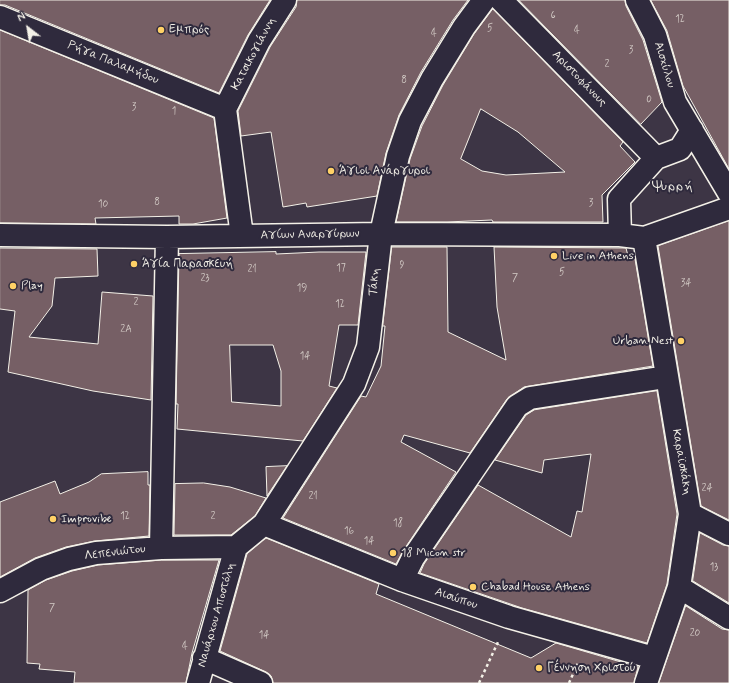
<!DOCTYPE html>
<meta charset="utf-8">
<style>
body{margin:0}
#map{position:relative;width:729px;height:683px;overflow:hidden;background:#3d3545;font-family:Mynerve,sans-serif}
canvas{display:block}
.north{position:absolute;left:8px;top:8px;width:40px;height:40px;-webkit-text-stroke:3px #2f2a3d;paint-order:stroke;rotate:329deg;font-size:11px;font-weight:700;line-height:16px;text-align:center;color:#f4f1e8}
.north::after{content:'';display:block;margin:auto;width:14px;height:18px;background:#f4f1e8;clip-path:polygon(50% 0,100% 100%,50% 72%,0 100%)}
</style>
<div id="map">
<canvas width="729" height="683"></canvas>
<div class="north">N</div>
</div>
<script>
const ctx = document.querySelector('canvas').getContext('2d');
ctx.lineJoin = 'round';
function fillPath(path, color) { ctx.fillStyle = color; ctx.fill(path, 'evenodd'); }
function stroke(path, color, width, dash) { ctx.strokeStyle = color; ctx.lineWidth = width; ctx.lineCap = dash ? 'butt' : 'round'; ctx.setLineDash(dash || []); ctx.stroke(path); }
function write(font, color, halo, rows, align = 'center') {
  ctx.font = font + ' Mynerve,sans-serif'; ctx.lineWidth = 4; ctx.setLineDash([]); ctx.textBaseline = 'middle'; ctx.strokeStyle = halo; ctx.fillStyle = color; for (const [text, x, y, turn = 0] of rows) {
    ctx.save(); ctx.translate(x, y); ctx.rotate((+turn || 0) * Math.PI / 180); ctx.textAlign = isNaN(turn) ? turn : align; if (halo) ctx.strokeText(text, 0, 0); ctx.fillText(text, 0, 0); ctx.restore();
  }
}
const building = new Path2D(`
 M0 0H270L248 35 219 93 5 5H0Z
 M297 0H468L453 20 421 72 399 115 386 153 377 196 307 207 306 203 283 207 271 132 241 136 238 111 270 47 296 7Z
 M519 0H625L626 6 643 40 662 102 641 124Z
 M651 0H729V169L683 86 667 31Z
 M493 9 623 142 620 146 635 162 602 195 603 222H493L492 220 447 222H396L410 159 422 126 443 85 474 34ZM481 109 518 132 565 172 506 175 482 171 461 159Z
 M0 30 214 118 227 218 193 224H179V216L95 218 96 224 0 223Z
 M729 221V520L701 506 658 246Z
 M392 247H447L448 332 506 360 497 307 494 247 626 248 628 256 634 253 653 366 524 387 507 399 470 453 404 435 401 442 456 472 403 551 396 564 283 518 361 396 366 397 381 366 385 326H383Z
 M0 248 97 249 98 276 55 278 52 306 29 337 98 344 102 292 153 296 151 400 93 391 8 372 15 311 0 309Z
 M276 252V254L319 252H366L358 325H339L329 386 337 388 303 441 177 429 178 404H176L179 254ZM230 345H273L281 371V406L232 402Z
 M657 391 677 514 667 584 647 643 522 608 420 573 424 564 478 485 571 537 577 511 582 512 591 454 544 460 542 473 495 460 526 415 534 410Z
 M287 466 267 496 266 467Z
 M148 472V485H150L149 536 95 541 66 547 35 558 0 577V502L55 481 60 494 89 482 101 474Z
 M204 483 230 487 266 498 255 516 231 535H174L175 484Z
 M700 533 723 545 729 546V603L693 581Z
 M266 538 379 584 376 594 531 658 556 643 638 667 634 683H273L271 676 266 672 220 651 247 554Z
 M162 560H219L192 653 186 683H74L75 672 39 669 40 664 27 663 28 590 46 580 72 571 98 565Z
 M686 606 722 629 729 630V683H659Z`);
const path = new Path2D(`
 M479 683 498 642
 M569 683 578 663`);
const street = new Path2D(`
 M501 0 656 158
 M637 0 655 35 675 102 729 193
 M0 17 225 109
 M225 109 242 236
 M225 109 259 41 285 0
 M692 130 680 149 656 158 619 199 620 235 644 238 729 208
 M0 235 167 237 381 234 620 235
 M644 238 690 514 679 587 646 683
 M690 514 729 534
 M264 524 402 580 509 617 654 658
 M236 547 264 524 354 384 368 347 381 234 398 156 410 121 432 79 464 27 484 0
 M161 548 167 237
 M402 580 413 558 517 406 530 398 666 377
 M679 587 729 618
 M0 591 41 569 69 559 96 553 161 548 236 547
 M204 658 261 683
 M198 683 236 547`);
const markers = [
 [161,30,4,"#ffd166"],
 [331,171,4,"#ffd166"],
 [554,256,4,"#ffd166"],
 [134,264,4,"#ffd166"],
 [13,286,4,"#ffd166"],
 [681,341,4,"#ffd166"],
 [53,519,4,"#ffd166"],
 [393,553,4,"#ffd166"],
 [473,587,4,"#ffd166"],
 [539,668,4,"#ffd166"]
];
const numberNames = [
 ["6",553,16],
 ["12",680,20],
 ["5",490,29],
 ["4",577,31],
 ["4",434,34],
 ["3",631,51],
 ["2",607,65],
 ["8",404,81],
 ["0",649,100],
 ["3",134,108],
 ["1",174,112],
 ["8",157,203],
 ["3",591,204],
 ["10",103,205],
 ["9",402,266],
 ["17",341,269],
 ["21",252,270],
 ["5",562,273],
 ["23",205,279],
 ["7",515,279],
 ["34",686,284],
 ["19",302,289],
 ["2",136,303],
 ["12",340,305],
 ["2A",126,330],
 ["14",305,357],
 ["24",707,489],
 ["21",313,497],
 ["12",125,517],
 ["2",213,517],
 ["18",398,524],
 ["16",349,532],
 ["14",369,542],
 ["13",714,568],
 ["7",52,609],
 ["20",695,634],
 ["14",264,636],
 ["4",185,647]
];
const poiNames = [
 ["Εμπρός",169,30],
 ["Άγιοι Ανάργυροι",339,171],
 ["Live in Athens",562,256],
 ["Άγία Παρασκευή",142,264],
 ["Play",21,286],
 ["Urban Nest",673,341,"right"],
 ["Improvibe",61,519],
 ["18 Micon str",401,553],
 ["Chabad House Athens",481,587],
 ["Γέννηση Χριστού",547,668]
];
const streetNames = [
 ["Κατσικογιάννη",254,54,-62],
 ["Ρήγα Παλαμήδου",113,63,22],
 ["Αισχύλου",664,65,73],
 ["Αριστοφάνους",579,79,46],
 ["Αγίων Αναργύρων",310,235,-1],
 ["Τάκη",375,282,-84],
 ["Καραϊσκάκη",681,462,80],
 ["Λεπενιώτου",115,553,-7],
 ["Αισώπου",456,599,19],
 ["Ναυάρχου Αποστόλη",217,615,-74]
];
const neighbourhoodNames = [
 ["Ψυρρή",673,187]
];
fillPath(building, '#765f65');
stroke(building, '#f4f1e8', 1);
stroke(street, '#f4f1e8', 25);
stroke(path, '#f4f1e8', 2.5, [3, 3]);
stroke(street, '#2f2a3d', 22);
for (const [x, y, r, color] of markers) { const dot = new Path2D(); dot.arc(x, y, r, 0, 2 * Math.PI); ctx.fillStyle = color; ctx.fill(dot); stroke(dot, '#2f2a3d', 1.5); }
write('10px', '#d4ccc7', null, numberNames);
write('12px', '#f4f1e8', '#2f2a3d', poiNames, 'left');
write('12px', '#f4f1e8', '#2f2a3d', streetNames);
ctx.letterSpacing = '1px';
write('13px', '#f4f1e8', '#2f2a3d', neighbourhoodNames);
ctx.letterSpacing = '0px';
</script>
